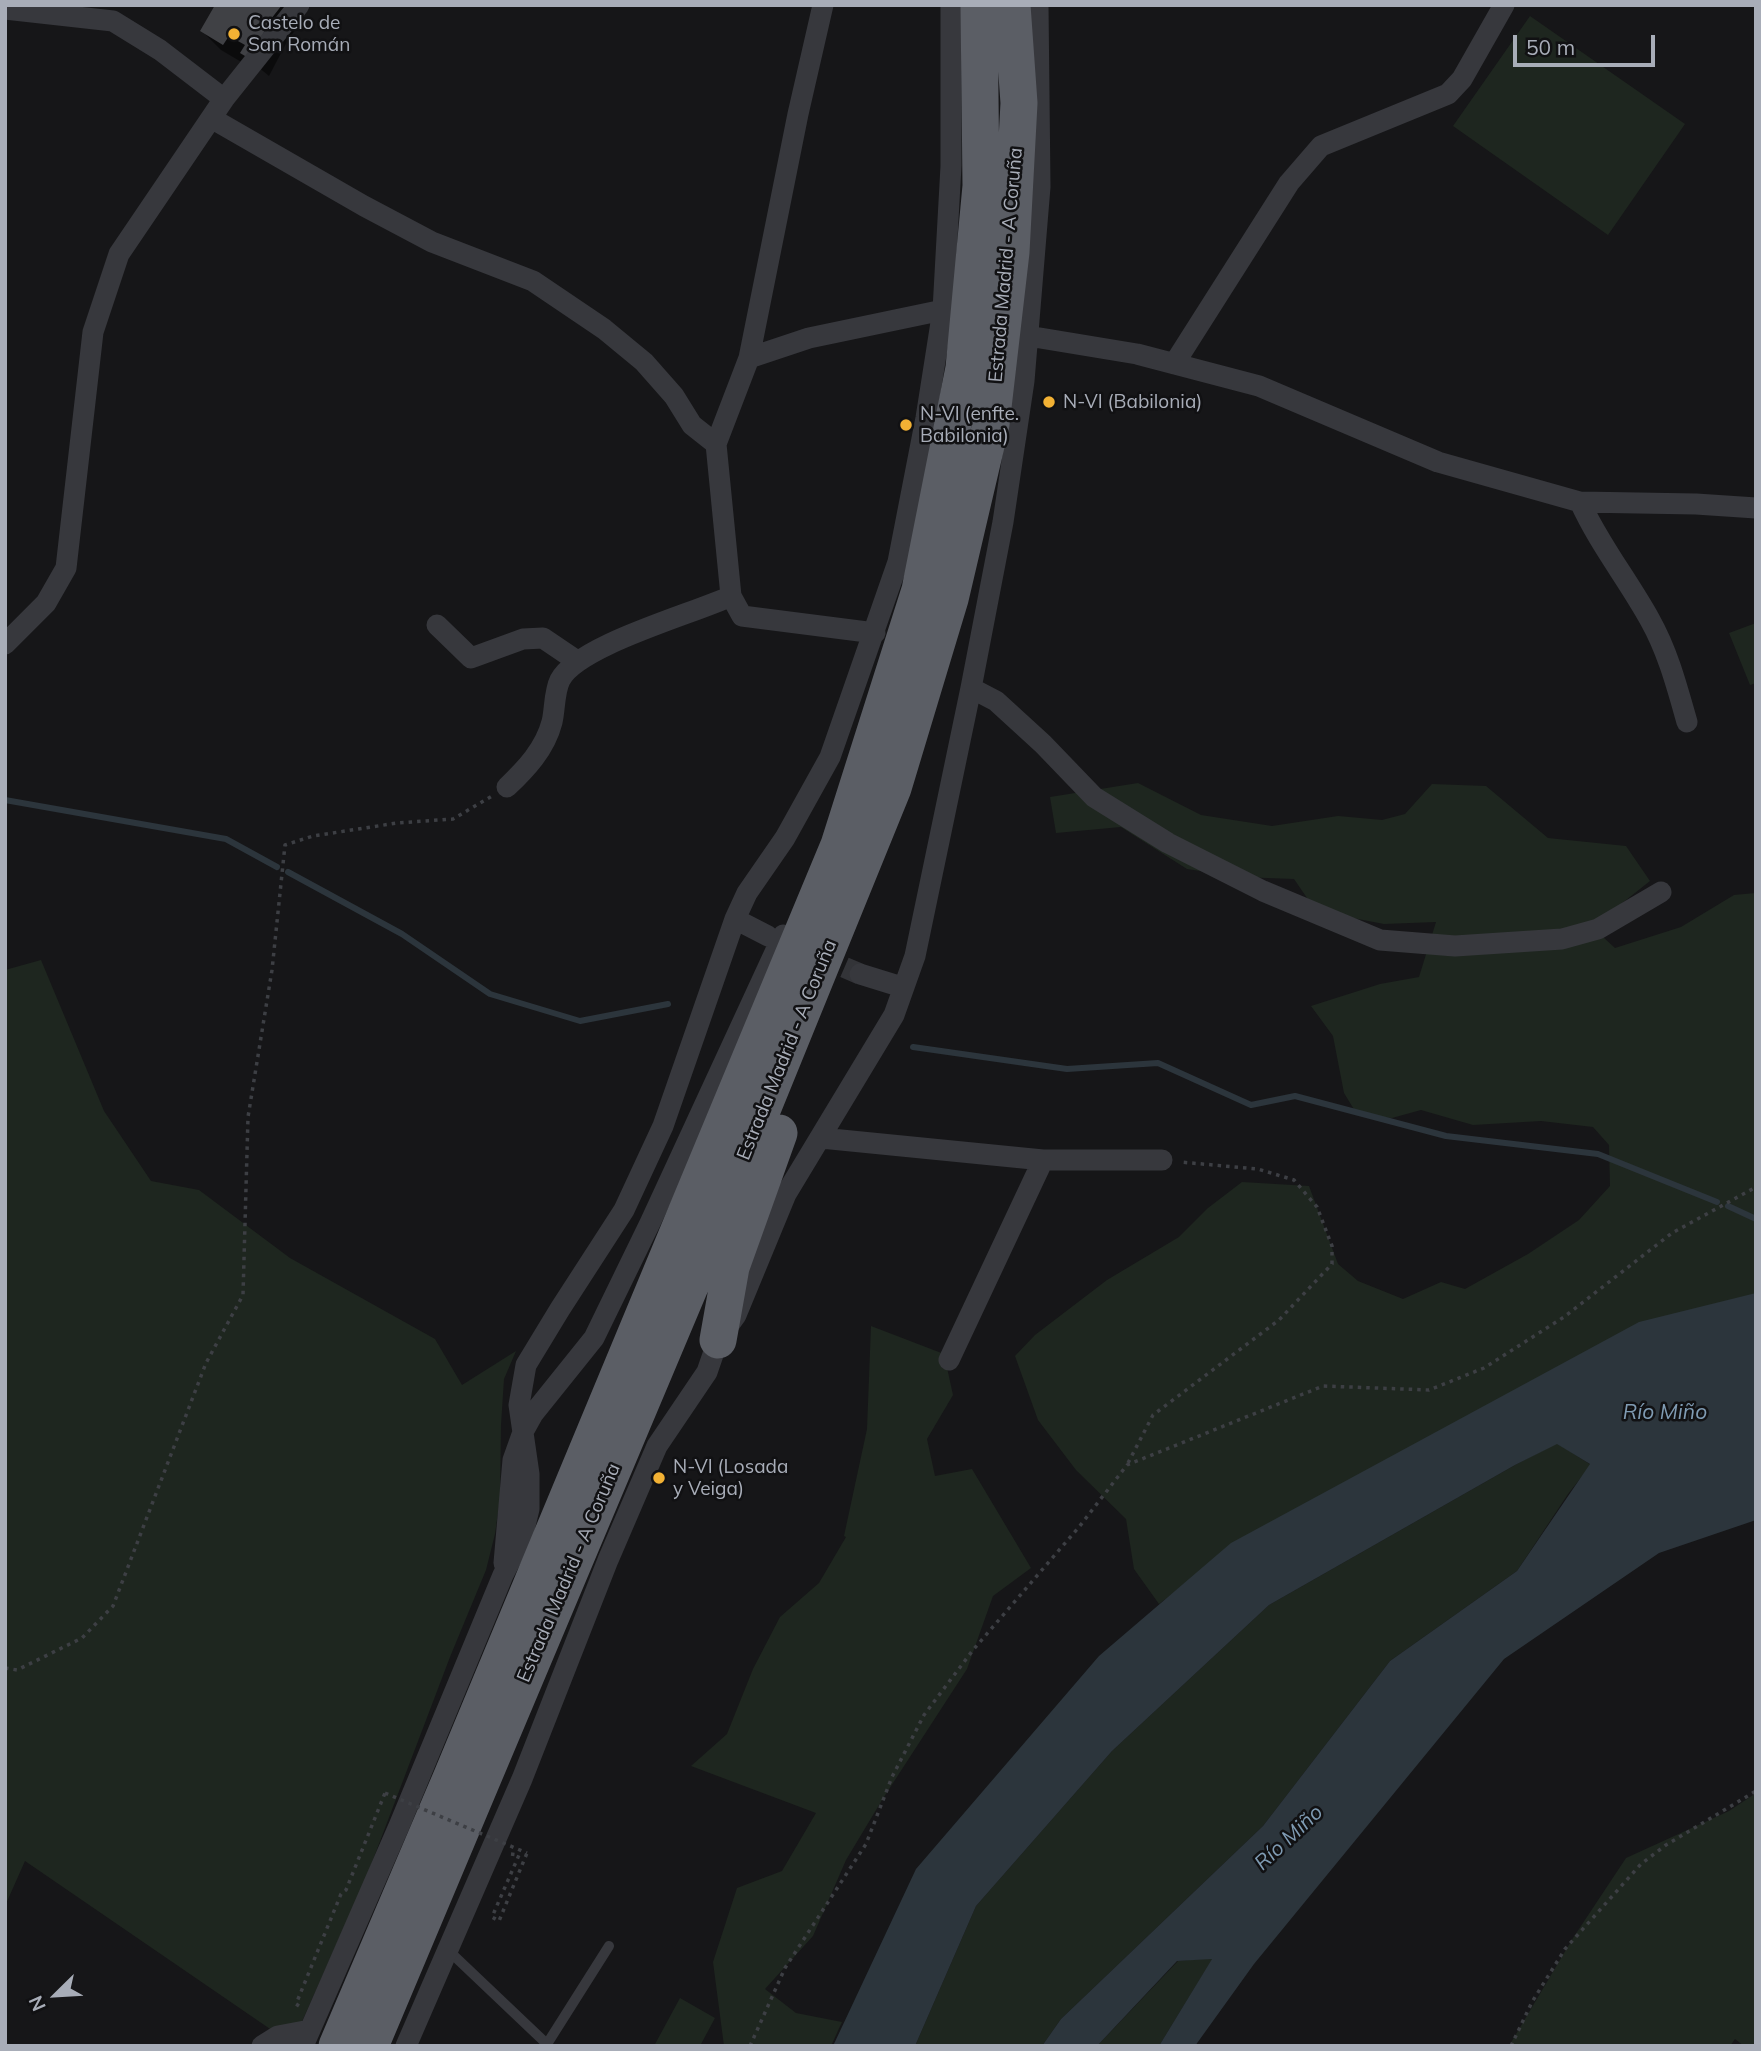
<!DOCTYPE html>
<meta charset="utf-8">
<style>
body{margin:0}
#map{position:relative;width:1761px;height:2051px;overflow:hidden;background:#161618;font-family:Mulish,sans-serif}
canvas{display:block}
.frame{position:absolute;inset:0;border:7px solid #a8adb8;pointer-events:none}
.north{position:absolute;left:21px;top:1960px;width:70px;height:70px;-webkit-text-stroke:5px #111113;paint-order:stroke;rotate:246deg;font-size:19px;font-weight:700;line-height:28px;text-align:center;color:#a8adb8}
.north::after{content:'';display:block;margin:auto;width:24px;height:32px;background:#a8adb8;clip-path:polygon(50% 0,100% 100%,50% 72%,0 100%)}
.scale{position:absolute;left:1513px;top:35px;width:142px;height:32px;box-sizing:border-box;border:4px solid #a8adb8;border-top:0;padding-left:9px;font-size:21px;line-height:24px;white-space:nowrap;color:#a8adb8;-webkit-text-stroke:5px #111113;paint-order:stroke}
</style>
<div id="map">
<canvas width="1761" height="2051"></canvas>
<div class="frame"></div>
<div class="north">N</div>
<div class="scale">50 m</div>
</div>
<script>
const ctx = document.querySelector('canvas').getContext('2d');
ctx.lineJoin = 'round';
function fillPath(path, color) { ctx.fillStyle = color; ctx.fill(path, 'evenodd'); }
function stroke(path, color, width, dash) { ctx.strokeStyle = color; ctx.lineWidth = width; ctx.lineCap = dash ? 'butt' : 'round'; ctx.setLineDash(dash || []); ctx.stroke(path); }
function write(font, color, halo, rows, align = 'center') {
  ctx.font = font + ' Mulish,sans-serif'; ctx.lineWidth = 5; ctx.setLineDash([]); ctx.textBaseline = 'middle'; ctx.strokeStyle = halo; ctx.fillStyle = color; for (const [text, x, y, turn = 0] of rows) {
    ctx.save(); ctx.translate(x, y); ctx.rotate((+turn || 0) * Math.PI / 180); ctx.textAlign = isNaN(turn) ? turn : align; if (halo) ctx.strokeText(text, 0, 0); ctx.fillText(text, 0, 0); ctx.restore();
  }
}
const green = new Path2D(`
 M1530 16 1685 124 1608 235 1453 126Z
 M1756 623V683L1750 685 1729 633Z
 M1138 783 1201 815 1272 826 1338 816 1382 820 1405 814 1432 784 1486 786 1548 838 1626 846 1650 881 1592 927 1615 948 1681 927 1734 895 1756 893V1301L1181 1587 1159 1604 1134 1569 1126 1519 1076 1470 1038 1420 1015 1356 1035 1335 1107 1280 1179 1237 1208 1208 1242 1182 1309 1186 1338 1264 1358 1281 1403 1299 1441 1282 1465 1289 1528 1254 1579 1220 1610 1186 1609 1145 1593 1127 1541 1121 1473 1125 1421 1110 1392 1118 1358 1116 1344 1093 1333 1036 1311 1006 1380 984 1419 977 1436 922 1384 924 1316 911 1294 879 1240 877 1187 869 1121 827 1056 833 1050 797Z
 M41 960 104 1111 151 1181 199 1190 290 1258 435 1339 462 1385 516 1351 504 1379 501 1425 500 1498 495 1534 486 1570 450 1657 366 1878 292 2044 25 1861 5 1906V970Z
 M871 1326 944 1354 953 1395 927 1439 935 1476 972 1469 1031 1568 993 1596 967 1669 882 1800 846 1860 813 1936 765 1989 796 2013 842 2022 831 2046H724L713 1962 737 1888 782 1871 816 1813 691 1766 727 1734 753 1669 780 1617 819 1583 846 1537 844 1536 867 1429Z
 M1557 1443 1591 1465 1568 1494 1517 1571 1390 1661 1263 1826 1061 2019 1042 2046H915L976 1906 1112 1751 1269 1605 1515 1465Z
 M1756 1793V2046H1744L1735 2039 1730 2046H1509L1573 1938 1626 1858 1729 1811Z
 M1213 1958 1159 2046H1097L1178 1961Z
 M680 1998 715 2018 700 2046H654Z`);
const water = new Path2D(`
 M1756 1293V1520L1659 1553 1504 1659 1254 1964 1195 2046H1159L1212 1959 1177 1961 1097 2046H1042L1061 2019 1263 1826 1390 1661 1517 1571 1590 1464 1557 1444 1515 1465 1269 1605 1112 1751 976 1906 915 2046H833L916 1869 1099 1656 1231 1543 1639 1322Z`);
const shadow = new Path2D(`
 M217 5H292L305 18 289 38 269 76 246 57 243 63 221 50 202 31Z`);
const stream = new Path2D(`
 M5 800 226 839 277 867
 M288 872 402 934 490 994 580 1021 668 1004
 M913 1047 1067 1069 1158 1063 1251 1105 1295 1096 1446 1136 1598 1154 1717 1202
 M1728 1206 1756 1219`);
const building = new Path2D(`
 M215 5H282L271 19 250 59 240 53 245 45 229 36 223 45 200 31Z`);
const minorTunnel = new Path2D(`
 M816 955 860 974`);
const path = new Path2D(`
 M1128 1463 1153 1415 1279 1320 1332 1264V1246L1317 1207 1294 1180 1258 1169 1180 1162
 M5 1668 17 1670 82 1638 113 1606 206 1363 243 1295 248 1117 272 970 285 845 313 836 397 823 453 819 492 796
 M511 1854 519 1855 492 1917 499 1921 527 1853
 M299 2006 296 2004 341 1894 346 1890 385 1793
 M750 2046 785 1968 866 1844 892 1777 924 1715 973 1650 1079 1527 1127 1465 1323 1386 1429 1390 1484 1368 1564 1317 1672 1233 1756 1187
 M1511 2046 1532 2002 1565 1949 1641 1864 1666 1845 1756 1791`);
const service = new Path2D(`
 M447 1949 547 2044 609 1946`);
const minor = new Path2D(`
 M5 9 113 21 160 50 224 99
 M211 118 364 206 432 242 533 281 604 329 644 362 674 396 692 425 716 444
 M1028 336 1137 354 1259 386 1438 462 1580 502 1696 504 1756 508
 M749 358 798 114 823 5
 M1174 364 1289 183 1321 146 1448 94 1462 79 1504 5
 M1580 502C1599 544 1628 580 1650 620 1668 652 1677 687 1687 722
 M731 596 716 444 749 358 809 338 943 310
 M437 625 471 658 523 639 543 638 577 661
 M5 644 46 603 66 568 93 332 119 254 224 99 299 5
 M971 688 996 701 1043 744 1094 797 1168 843 1263 891 1380 940 1455 946 1562 939 1598 929 1661 892
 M507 787C526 769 545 749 552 722 555 710 554 692 560 680 578 645 693 614 731 596L742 616 875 633
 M735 919 768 936
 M860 974 902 987
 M821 1138 1043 1160H1162
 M949 1360 1043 1160
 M504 1563 513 1460 523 1432 533 1414 594 1338 650 1223 783 935
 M262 2046 278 2036 310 2030
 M303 2046 399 1826 503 1575 522 1538 529 1509V1474L519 1405 526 1365 560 1309 624 1210 663 1126 735 919 747 893 785 838 830 757 898 562 926 418 943 310 951 166V5
 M406 2046 522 1779 608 1560 657 1446 707 1372 718 1340 736 1315 786 1194 894 1015 915 956 971 688 1003 522 1024 381 1040 187 1038 5`);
const trunk = new Path2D(`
 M718 1340 731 1267 779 1133
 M337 2046 452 1776 839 845 920 590 964 368 981 186 979 5
 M370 2046 696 1272 893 788 950 599 991 424 1011 252 1019 103 1012 5`);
const pathBridge = new Path2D(`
 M385 1793 527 1853`);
const markers = [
 [234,34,7,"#f2b134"],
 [1049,402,7,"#f2b134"],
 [906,425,7,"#f2b134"],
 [659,1478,7,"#f2b134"]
];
const poiNames = [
 ["Castelo de",248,23],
 ["San Román",248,45],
 ["N-VI (Babilonia)",1063,402],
 ["N-VI (enfte.",920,414],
 ["Babilonia)",920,436],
 ["N-VI (Losada",673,1467],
 ["y Veiga)",673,1489]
];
const streetNames = [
 ["Estrada Madrid - A Coruña",1006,265,-85],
 ["Estrada Madrid - A Coruña",787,1050,-68],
 ["Estrada Madrid - A Coruña",569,1573,-67]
];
const waterNames = [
 ["Río Miño",1665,1413],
 ["Río Miño",1289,1838,-43]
];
fillPath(green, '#1e261f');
fillPath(water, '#2c353c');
fillPath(shadow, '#0007');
stroke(stream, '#2c353c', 6);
fillPath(building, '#404145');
stroke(minorTunnel, '#333438', 21, [21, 10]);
stroke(path, '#3d3f44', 3.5, [3.5, 5]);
stroke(service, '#37383d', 10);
stroke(minor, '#37383d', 21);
stroke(trunk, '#5b5e65', 37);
stroke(pathBridge, '#3d3f44', 3.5, [3.5, 5]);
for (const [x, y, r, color] of markers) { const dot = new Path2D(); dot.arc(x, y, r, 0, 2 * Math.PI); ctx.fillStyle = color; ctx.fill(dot); stroke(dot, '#111113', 2.5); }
write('19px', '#a8adb8', '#111113', poiNames, 'left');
write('19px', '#a8adb8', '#111113', streetNames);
write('italic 21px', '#7f9bb3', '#111113', waterNames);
</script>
